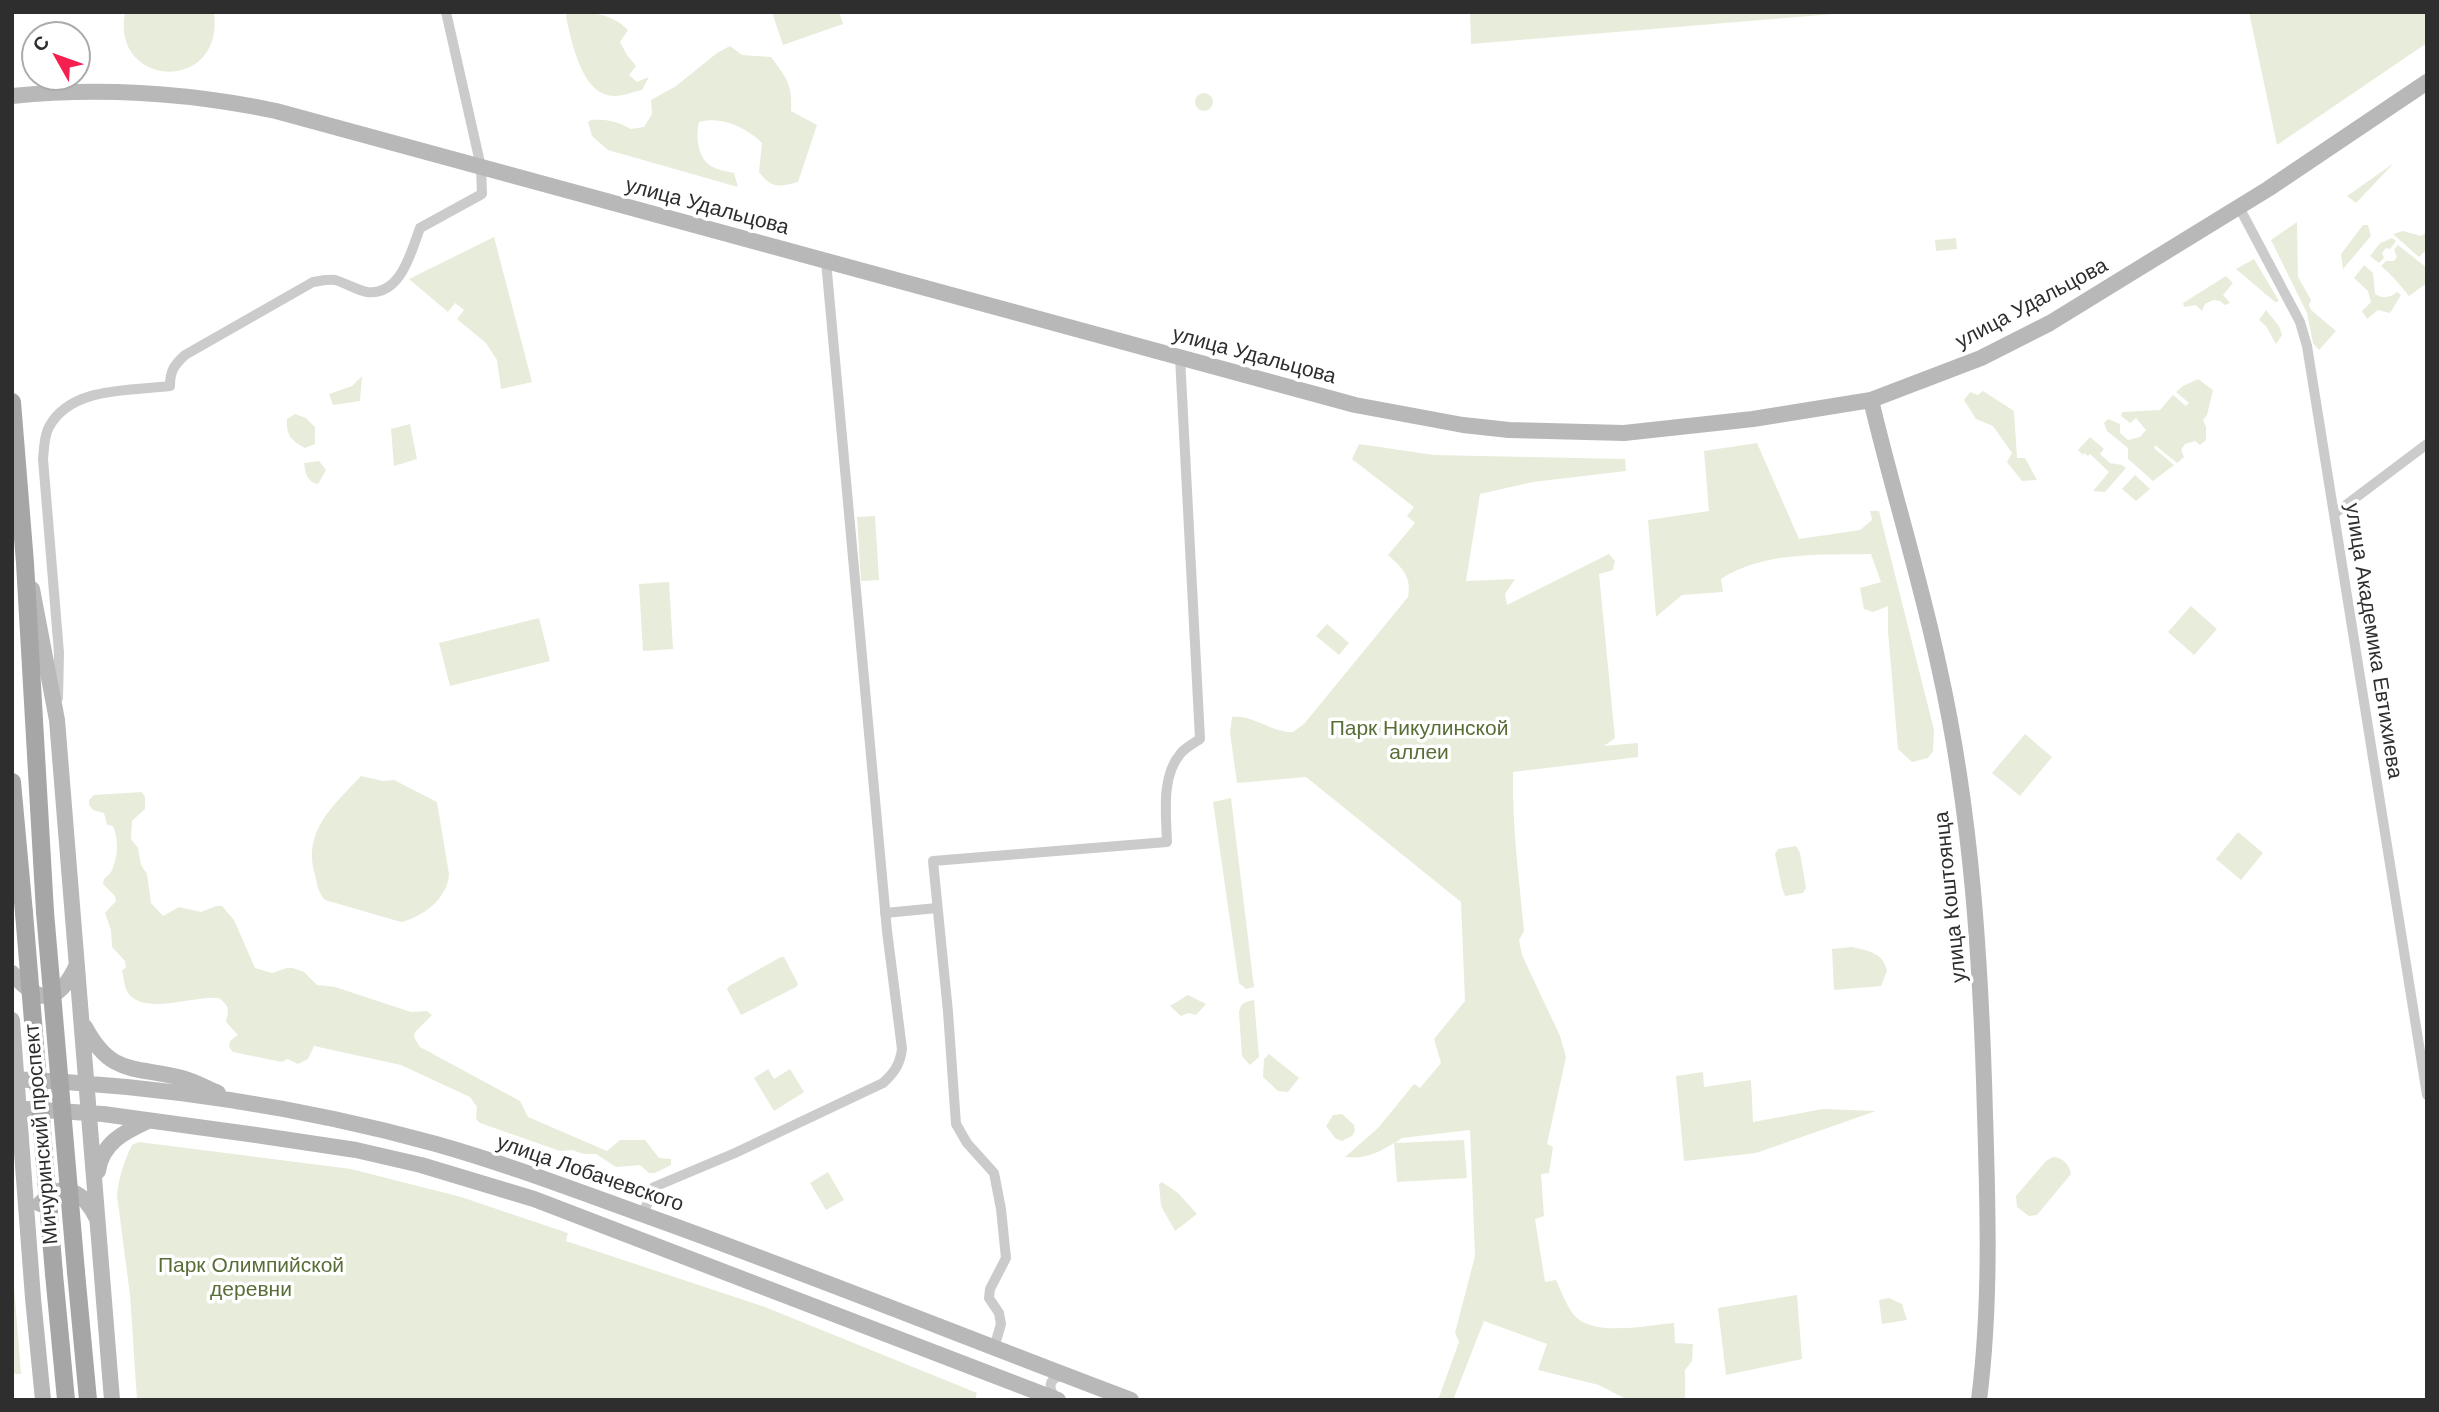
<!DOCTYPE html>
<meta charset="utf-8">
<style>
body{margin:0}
#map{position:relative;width:2439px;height:1412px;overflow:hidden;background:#fff;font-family:Arial,sans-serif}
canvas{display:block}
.frame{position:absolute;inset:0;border:14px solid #2e2e2e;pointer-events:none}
.north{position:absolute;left:21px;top:21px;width:70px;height:70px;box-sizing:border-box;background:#fff;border:2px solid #ababab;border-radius:50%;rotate:310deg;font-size:19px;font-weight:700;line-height:28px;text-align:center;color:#2e2e2e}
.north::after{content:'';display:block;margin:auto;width:24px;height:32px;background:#f5204f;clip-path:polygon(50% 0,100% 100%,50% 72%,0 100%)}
</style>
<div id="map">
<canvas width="2439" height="1412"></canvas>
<div class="frame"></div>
<div class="north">С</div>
</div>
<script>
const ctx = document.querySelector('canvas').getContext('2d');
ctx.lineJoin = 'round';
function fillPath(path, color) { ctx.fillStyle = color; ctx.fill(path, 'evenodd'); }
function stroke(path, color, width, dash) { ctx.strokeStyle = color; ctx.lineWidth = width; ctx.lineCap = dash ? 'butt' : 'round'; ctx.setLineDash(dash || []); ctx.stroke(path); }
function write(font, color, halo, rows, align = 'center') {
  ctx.font = font + ' Arial,sans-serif'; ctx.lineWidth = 7; ctx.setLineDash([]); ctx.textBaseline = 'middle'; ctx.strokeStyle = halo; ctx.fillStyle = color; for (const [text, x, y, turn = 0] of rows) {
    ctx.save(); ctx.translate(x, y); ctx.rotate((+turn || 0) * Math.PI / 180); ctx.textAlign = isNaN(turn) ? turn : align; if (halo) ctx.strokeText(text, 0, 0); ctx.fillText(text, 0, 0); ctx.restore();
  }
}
const green = new Path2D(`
 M125 12H214C225 94 110 89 125 12Z
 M568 12C591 12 611 13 628 30L620 42 627 55 636 66 629 75 637 82 649 77 642 90C633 92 623 96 615 96 582 97 571 40 566 16Z
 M772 12H839L843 24 783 45Z
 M1470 12H1858L1471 44Z
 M2249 12H2427V43L2277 145Z
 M730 46 742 55 771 57C786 77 793 85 791 111L817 125 798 182C778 187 772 189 759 172L762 143C746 127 721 116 699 122 696 134 697 152 706 162 713 170 726 171 734 173L738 187 608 150 592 136 588 122 591 120C606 119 617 121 631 129L644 127 652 114 651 100 676 86 717 53Z
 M1195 102a9 9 0 1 1 18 0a9 9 0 1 1-18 0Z
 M2394 163 2356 203 2347 196Z
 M2297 222 2298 277 2311 300 2309 305 2311 310 2336 331 2319 350 2313 343 2307 313 2271 240Z
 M2363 225H2368L2371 236 2343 269 2341 254Z
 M2403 231 2421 236 2427 232V249L2419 257 2393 234Z
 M494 237 532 382 501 389 497 360 486 343 457 319 464 310 455 303 448 312 409 279Z
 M1956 238 1957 249 1936 251 1935 240Z
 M2392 238 2396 241 2390 249 2386 248 2382 253 2384 258 2379 263 2370 256 2380 243Z
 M2398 245 2427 268V283L2409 296C2400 285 2393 276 2381 266L2386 261H2394L2397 257 2394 250Z
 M2254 259 2279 301 2275 302 2236 269Z
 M2364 265 2373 273 2375 294C2384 299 2389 298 2397 292L2401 295 2390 313 2378 310 2367 319 2362 311 2371 302 2368 291 2354 278Z
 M2226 276 2233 283 2223 295 2230 303 2225 305 2220 301 2213 300 2205 304 2202 311 2196 305 2184 307 2183 303Z
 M2266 310 2279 326 2282 335 2276 344 2266 326 2259 320Z
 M362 376 360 401 333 405 329 394 352 386Z
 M2198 379 2213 390 2207 415 2203 420 2206 427V440L2200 445 2195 441 2185 444 2181 450 2184 457 2177 463 2155 445 2154 448 2174 465 2153 481 2128 459V448L2107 431 2104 423 2108 419 2120 424V433L2128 440 2140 437 2146 430 2136 418 2130 423 2121 416 2122 412 2160 410 2173 395 2186 406 2189 403 2176 392 2183 386Z
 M1983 391 2014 411 2017 458H2025L2037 480 2022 481 2007 462 2012 453 1993 426 1976 419 1964 400 1970 392 1978 395Z
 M295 414 306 418 315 427V444L305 448C291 440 286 436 287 419Z
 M410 424 417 459 394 466 391 429Z
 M2090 437 2104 449 2100 454 2110 463 2122 465 2126 468 2105 492 2093 491 2109 472 2090 454 2088 456 2084 453 2083 455 2078 450Z
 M1757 443 1799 539 1860 530 1872 520 1870 511H1879L1934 730 1933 751 1928 758 1912 762 1898 749 1888 631V606L1873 612 1864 609 1860 588 1881 582 1871 554C1822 555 1763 551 1721 579L1723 592 1682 595 1656 617 1648 520 1709 511 1704 451Z
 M1359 444 1434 455 1625 459 1626 471 1533 482 1480 494 1466 581 1515 579 1505 594 1507 605 1609 554 1615 561 1613 570 1599 574 1615 738 1604 746 1638 743V757L1513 772C1512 825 1519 878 1524 931L1519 940 1522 955 1560 1036 1566 1057 1547 1144 1553 1147 1549 1173 1541 1174 1544 1216 1535 1219 1545 1282 1556 1280C1561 1291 1566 1304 1573 1314 1592 1338 1647 1325 1674 1323L1675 1343 1693 1344 1692 1361 1685 1370V1400H1628L1599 1385 1538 1370 1547 1344 1484 1321 1453 1400H1438L1459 1342 1455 1333 1475 1256 1470 1130 1402 1138 1395 1143 1464 1140 1467 1178 1397 1182 1394 1143C1376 1154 1365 1159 1345 1157L1378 1128 1414 1084 1420 1088 1441 1063 1434 1039 1465 1001 1461 902 1306 777 1237 783 1230 733 1232 717C1249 713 1273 733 1293 732L1304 724 1408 597C1412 576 1402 568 1388 555L1415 523 1407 516 1414 507 1352 459Z
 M319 461 326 470 318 484C306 481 306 474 304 463Z
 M2135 475 2150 489 2136 501 2122 489Z
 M875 516 879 580 861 581 857 517Z
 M669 582 673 649 643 651 639 584Z
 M2191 606 2217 629 2194 655 2168 632Z
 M539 618 550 661 450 686 439 643Z
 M1327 624 1349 643 1339 655 1316 636Z
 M2025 734 2052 757 2020 796 1992 773Z
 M361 776 383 781 394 780 437 802 449 874C448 898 423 917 401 922L325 900C317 891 318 886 315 875 302 831 333 806 361 776Z
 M142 792 145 797V809L132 821 131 839 138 848 141 865 147 874 151 903 163 916 179 907 201 912 216 906H222L234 920 255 968 272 973 287 968H293L304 972 317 985 335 987 411 1012 427 1011 432 1015 415 1032 414 1037 420 1047 520 1101 528 1117 607 1151 620 1140H645L659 1158 671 1159V1165L655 1173H649L640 1165 616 1167 596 1154H584L572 1150 560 1151 480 1123 476 1119 477 1107 470 1097 401 1065 314 1046 308 1059 298 1064 287 1059 282 1062 233 1052 229 1047 230 1041 238 1035 226 1022C229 1009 230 1007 219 998 195 995 144 1016 128 993 124 987 124 978 122 971L126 967 125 961 112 947 111 930 105 913 116 901 115 896 103 884C104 875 109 877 112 870 118 855 119 842 113 826L107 825 104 813 93 810 89 805V800L94 795Z
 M1231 798 1254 987 1246 989 1239 983 1213 802Z
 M2238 832 2263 853 2241 880 2216 859Z
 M1796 846 1800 853 1806 888 1803 893 1785 896 1782 888 1775 854 1778 849Z
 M1852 947C1868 951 1883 952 1887 971L1881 986 1834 990 1832 949Z
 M781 957H784L798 984 796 987 741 1015 727 989 729 986Z
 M1188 995 1206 1004 1196 1015 1189 1013 1181 1016 1170 1006Z
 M1254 1000 1259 1057 1250 1065 1242 1056 1239 1013C1240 1003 1245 1002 1254 1000Z
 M1269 1054 1299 1078 1288 1092 1278 1091 1263 1077 1264 1059Z
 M768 1069 774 1079 790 1069 804 1092 774 1111 754 1078Z
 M1703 1072 1704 1087 1751 1080 1753 1122 1823 1109 1876 1111 1756 1153 1684 1161 1676 1076Z
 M1342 1114 1354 1125 1355 1131 1352 1136 1342 1141 1335 1138 1326 1126 1333 1115Z
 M139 1142 351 1169 461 1197 568 1233 566 1241 765 1307 977 1393 975 1400H137L130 1295 117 1195C119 1177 124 1161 132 1145Z
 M2053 1157C2063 1157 2070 1166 2071 1174L2037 1215 2029 1216 2017 1207 2016 1196 2046 1161Z
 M828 1172 844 1200 826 1210 810 1183Z
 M1162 1182 1178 1193 1197 1214 1175 1231 1161 1206 1159 1184Z
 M12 1260 21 1374H15L12 1369Z
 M1797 1295 1802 1359 1726 1375 1718 1308Z
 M1889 1298 1902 1304 1907 1320 1882 1324 1879 1300Z`);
const street = new Path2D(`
 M2239 207 2300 322 2307 346 2427 1095
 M2334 514 2427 444
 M58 698 59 653 43 459C44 449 44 436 49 427 71 386 131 391 170 386 170 371 174 365 185 355L313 282C320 281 328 279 335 280 346 283 356 290 367 292 401 296 411 252 420 228L482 194 481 167 446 12
 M885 913 937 908
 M643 1214 654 1187 735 1153 883 1083C895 1072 900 1064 902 1049L887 931 826 261
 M994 1348 1001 1324 999 1313 989 1298 990 1289 1006 1258 1001 1209 994 1173 967 1143 956 1124 948 1012 933 861 1167 842C1166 813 1161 776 1181 753 1186 747 1194 743 1200 739L1180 357
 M1056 1398C1046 1386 1050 1377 1065 1375`);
const secondary = new Path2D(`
 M12 96C100 87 190 93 276 111L1355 405 1463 425 1509 430 1624 433 1753 419 1871 400 1981 358 2050 323 2268 189 2427 82
 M1871 400C1892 489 1920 577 1939 667 1972 814 1981 964 1985 1114 1988 1209 1991 1305 1979 1400
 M32 589 57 720 112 1400
 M12 973C40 1006 58 1004 77 965
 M12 1020 33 1298 43 1400
 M85 1027C111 1076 134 1066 182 1078 194 1081 206 1088 218 1093
 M12 1079C153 1085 299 1106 436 1144 507 1164 577 1191 647 1216 809 1274 969 1339 1131 1400
 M12 1108 103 1114 256 1135 356 1150 421 1165 534 1199 1058 1400
 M98 1171C102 1143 124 1132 148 1121
 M40 1204C63 1178 85 1193 97 1219`);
const primary = new Path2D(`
 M12 402 25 563 45 912
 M12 782 24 913
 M76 1272 88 1400
 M54 1274 66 1400`);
const primaryBridge = new Path2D(`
 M45 912 76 1272
 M24 913 54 1274`);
const streetNames = [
 ["улица Удальцова",707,207,15],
 ["улица Удальцова",2032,304,-28],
 ["улица Удальцова",1254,356,15],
 ["улица Академика Евтихиева",2373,641,81],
 ["улица Коштоянца",1951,897,-96],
 ["Мичуринский проспект",42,1134,-95],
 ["улица Лобачевского",590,1174,19]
];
const parkNames = [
 ["Парк Никулинской",1419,729],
 ["аллеи",1419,753],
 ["Парк Олимпийской",251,1266],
 ["деревни",251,1290]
];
fillPath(green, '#e7edda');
stroke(street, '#cbcbcb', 10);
stroke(secondary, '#b8b8b8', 16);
stroke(primary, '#a6a6a6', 18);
stroke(primaryBridge, '#a6a6a6', 18);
write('21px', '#2e2e2e', '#fff', streetNames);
write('21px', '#596e37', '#fff', parkNames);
</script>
